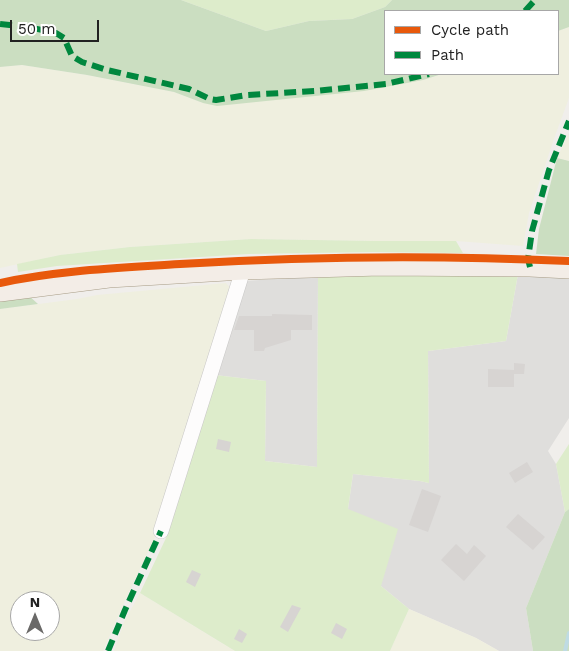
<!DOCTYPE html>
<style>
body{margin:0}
#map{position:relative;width:569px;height:651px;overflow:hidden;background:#f0eeeb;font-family:"Work Sans",sans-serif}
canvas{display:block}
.legend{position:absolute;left:384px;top:10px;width:175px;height:65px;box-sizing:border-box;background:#fff;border:1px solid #a7a7a7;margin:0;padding:6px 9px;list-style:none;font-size:15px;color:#222}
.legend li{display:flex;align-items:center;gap:10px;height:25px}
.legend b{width:25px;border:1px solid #a7a7a7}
.north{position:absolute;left:10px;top:591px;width:50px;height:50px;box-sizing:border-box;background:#fff;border:1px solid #a7a7a7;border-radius:50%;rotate:0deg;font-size:14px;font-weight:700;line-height:20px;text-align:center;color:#222}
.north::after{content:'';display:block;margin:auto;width:18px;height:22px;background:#6a6968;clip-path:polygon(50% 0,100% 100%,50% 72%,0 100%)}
.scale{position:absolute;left:10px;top:20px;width:89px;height:22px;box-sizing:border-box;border:2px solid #222;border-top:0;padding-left:6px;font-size:15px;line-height:18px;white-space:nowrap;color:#222;-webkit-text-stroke:4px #fff;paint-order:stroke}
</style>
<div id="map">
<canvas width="569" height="651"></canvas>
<ul class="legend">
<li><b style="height:6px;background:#e8590c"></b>Cycle path</li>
<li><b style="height:6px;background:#00873e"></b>Path</li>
</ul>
<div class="north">N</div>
<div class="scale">50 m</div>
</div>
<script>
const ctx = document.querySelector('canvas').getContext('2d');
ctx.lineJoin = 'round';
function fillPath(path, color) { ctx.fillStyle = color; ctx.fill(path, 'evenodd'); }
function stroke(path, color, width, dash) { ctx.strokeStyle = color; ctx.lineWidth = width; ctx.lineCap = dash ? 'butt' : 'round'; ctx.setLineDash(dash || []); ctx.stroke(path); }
const residential = new Path2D(`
 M518 274 569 278V418L548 451 556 464 565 512 526 608 533 651H499L476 638 409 609 381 586 348 509 353 474 420 481 429 483 428 351 506 341Z
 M318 276 317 467 265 461 266 381 215 375 245 281Z`);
const farmland = new Path2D(`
 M569 27V98L555 136 529 213 523 246 456 241H376L251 239 130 247 60 255 0 268V67L22 65 87 75 174 92 203 103 423 80 442 74H558V31Z
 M569 133V161L557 158Z
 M226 283 231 289 159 529 127 596 103 651H0V309L77 299 97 295ZM20 601H50V631H20Z
 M140 593 215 639 235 651H114L124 622Z
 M409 609 476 638 499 651H390Z`);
const grass = new Path2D(`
 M181 0H392L385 7 352 19 309 21 266 31Z
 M251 239 376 241H456L463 253 374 252 249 254 57 266 18 272 17 264 60 255 130 247Z
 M518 274 506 341 428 351 429 483 420 481 353 474 348 509 398 529 381 586 409 609 390 651H235L140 593 166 538 215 375 266 381 265 461 317 467 318 276Z
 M569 444V509L565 512 556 464Z`);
const forest = new Path2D(`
 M0 0H181L266 31 309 21 352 19 385 7 392 0H569V27L558 31V11H385V74H442L423 80 364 91 217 106 203 103 174 92 87 75 22 65 0 67Z
 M557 158 569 161V256L536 254 539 229Z
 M27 294 38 304 0 309V299Z
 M569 509V651H533L526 608 565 512Z`);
const stream = new Path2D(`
 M565 651 569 633`);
const building = new Path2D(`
 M272 314 312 315V330H291V340L265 348 264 351H254V330H234L239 316H272Z
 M514 363 525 364 524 374H514V387H488V369L514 370Z
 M218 439 231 442 229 452 216 449Z
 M527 462 533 472 515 483 509 473Z
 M422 489 441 496 428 532 409 525Z
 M518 514 545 537 533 550 506 527Z
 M456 544 467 554 474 545 486 556 464 581 441 560Z
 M192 570 201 574 195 587 186 582Z
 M292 605 301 608 288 632 280 627Z
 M336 623 347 629 342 639 331 633Z
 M239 629 247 634 242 643 234 639Z`);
const minor = new Path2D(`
 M161 531 243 270`);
const major = new Path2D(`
 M0 292 109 278 243 270 380 266 530 267 569 269`);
const quiet = new Path2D(`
 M525 11 535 0
 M0 24 28 27 56 33 64 38 72 56 82 62 107 70 189 89 210 99 216 100 247 95 315 91 386 84 429 74
 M530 267 528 259 532 231 549 170 569 121
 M108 651 125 610 161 531`);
const cycleway = new Path2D(`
 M0 283C59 270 120 268 180 264 310 256 440 255 569 261`);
fillPath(residential, '#dfdedc');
fillPath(farmland, '#efefdf');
fillPath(grass, '#ddeccb');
fillPath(forest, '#cbdec1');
stroke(stream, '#bfdbe3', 4);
fillPath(building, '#d7d4d2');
stroke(minor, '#c9c8c7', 16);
stroke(major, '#a79c86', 20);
stroke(minor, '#fdfcfc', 15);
stroke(major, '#f3ede7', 19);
stroke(quiet, '#00873e', 6, [12, 6]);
stroke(cycleway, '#e8590c', 8);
</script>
